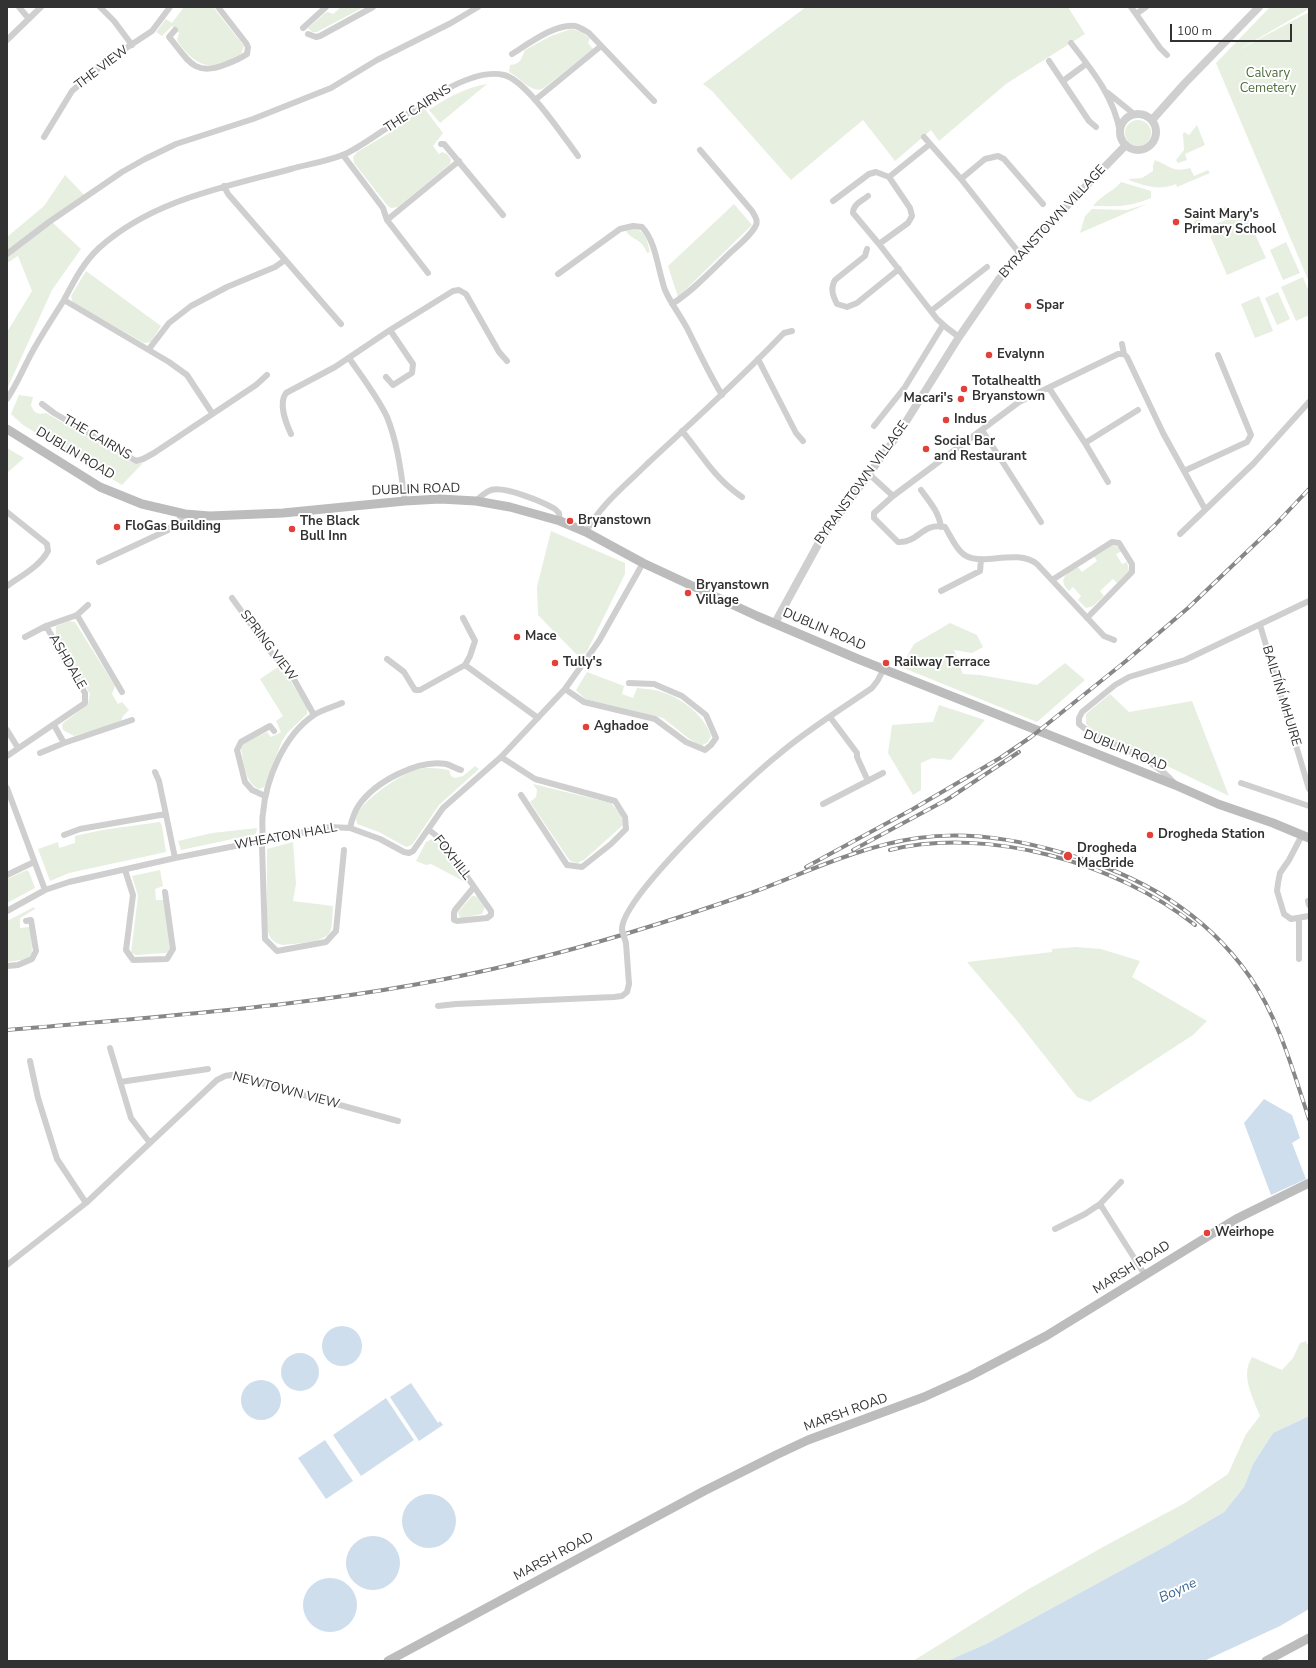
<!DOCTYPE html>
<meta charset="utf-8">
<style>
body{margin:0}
#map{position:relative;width:1316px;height:1668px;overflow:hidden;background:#fff;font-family:"Nunito Sans",sans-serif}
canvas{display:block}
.frame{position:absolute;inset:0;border:8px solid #323232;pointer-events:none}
.scale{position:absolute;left:1170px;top:24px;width:122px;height:18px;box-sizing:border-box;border:2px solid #323232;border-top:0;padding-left:5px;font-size:12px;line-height:14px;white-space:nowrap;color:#323232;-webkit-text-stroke:3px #fff;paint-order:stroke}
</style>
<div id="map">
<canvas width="1316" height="1668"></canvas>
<div class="frame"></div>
<div class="scale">100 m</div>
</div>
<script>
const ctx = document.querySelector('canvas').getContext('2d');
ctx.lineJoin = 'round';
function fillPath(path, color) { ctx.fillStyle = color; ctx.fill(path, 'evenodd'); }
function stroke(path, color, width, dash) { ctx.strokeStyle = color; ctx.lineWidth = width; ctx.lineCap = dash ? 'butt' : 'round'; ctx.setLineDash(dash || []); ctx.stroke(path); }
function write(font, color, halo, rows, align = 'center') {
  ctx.font = font + ' "Nunito Sans",sans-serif'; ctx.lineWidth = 4; ctx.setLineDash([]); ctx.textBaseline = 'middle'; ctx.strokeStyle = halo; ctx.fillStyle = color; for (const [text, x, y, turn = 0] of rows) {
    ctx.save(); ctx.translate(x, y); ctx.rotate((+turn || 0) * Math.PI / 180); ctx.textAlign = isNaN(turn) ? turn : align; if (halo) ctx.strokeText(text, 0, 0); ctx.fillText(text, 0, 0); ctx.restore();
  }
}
const green = new Path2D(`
 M184 7H213L244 46 241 54C221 64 208 73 189 55 184 50 180 46 177 40L179 33 172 26 162 36 156 32 166 19 172 23Z
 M338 7H364L317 32H312L308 28 325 13 328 12 333 14 339 9Z
 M806 7H1068L1085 34 1006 84 939 141 931 130 895 161 863 120 791 180 712 91 703 84Z
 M1270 7H1309V9L1235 52 1309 12V282L1216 63Z
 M571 29 580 31 590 38 588 43 593 49 544 88C532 95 521 78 509 72L510 65C522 64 521 58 525 50L551 36Z
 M487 84 440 123 429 110C447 98 466 87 487 84Z
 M424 108 443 133 433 146 439 154 442 152 447 154 451 159 450 164 398 207 391 208 387 205 354 163 353 157 357 152 391 132Z
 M1125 133a13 13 0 1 1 26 0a13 13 0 1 1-26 0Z
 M1197 125 1205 145 1185 154 1187 160 1178 163 1176 160 1184 150 1183 134 1184 132 1189 135Z
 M1155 160C1170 166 1173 173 1190 168L1194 176 1208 170 1210 173 1177 187 1176 184C1160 191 1144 186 1129 180V179L1142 178 1153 171V165Z
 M65 175 87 198 52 222 81 249 52 290 7 389V332L32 291 18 256 7 263V237L44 206Z
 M1121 182 1151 191V198C1126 208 1118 206 1093 206 1100 196 1113 192 1121 182Z
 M734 204 752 225 678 297 668 266Z
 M1147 204 1080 233 1085 216 1092 209 1127 210Z
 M1228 206 1230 209 1201 221 1200 224 1201 228 1195 231 1192 226 1195 220Z
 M1245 212 1266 258 1227 275 1211 238V231L1216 224Z
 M632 229C646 229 647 241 650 252L647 253C641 237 632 241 626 231Z
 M1286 242 1300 273 1283 280 1270 250Z
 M86 271 161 326 151 342 144 343 73 303 71 296Z
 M1303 277 1309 292V315L1296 321 1281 287Z
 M1278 292 1290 319 1277 325 1265 298Z
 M1259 296 1273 331 1255 338 1241 304Z
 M19 395 33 397 31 405C34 413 37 415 46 413L135 464 143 463 122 485 23 425 11 414Z
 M7 448 24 458 7 473Z
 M551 531 625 563V574L586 653 577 655 538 615 537 587Z
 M1112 545 1118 547 1122 551 1116 554 1122 564 1127 562 1129 571 1117 583 1113 579 1100 591 1104 596 1093 606 1086 608 1078 600 1081 596 1073 587 1069 591C1056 578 1068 573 1078 567L1082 572 1097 561 1094 556Z
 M69 621 75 622 115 686 112 694 118 704 122 702 129 710 123 716 121 722 74 736 63 730 62 724 88 704 90 694 56 636V626Z
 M950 623 977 635 983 647 972 653 954 650 963 674 980 675 1037 685 1065 663 1085 680 1037 722 901 667 914 644Z
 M278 667 286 674 307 707V714L288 732 282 741 264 787 259 789C245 783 244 763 241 749L244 743 267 732 271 737 281 732 276 721 283 716 260 679Z
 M587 672 624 686 622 694 633 698 637 688C645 689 654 689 662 692 683 699 704 715 711 736L708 742 701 746 688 738 663 718 585 699 576 690Z
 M1110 694 1129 712 1192 701 1229 796 1093 730 1086 724V714Z
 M939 705 985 720 951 760 932 758 921 763V790L913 795 888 753 892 725 933 722Z
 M475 766 479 769 439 805 412 845 406 847 379 832 357 824C357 822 356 820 356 818 358 803 401 774 415 770 426 767 438 768 449 770L451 776 455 778 463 776Z
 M533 784 611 803 621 815 623 825 584 860 577 863 570 861 530 802 536 797 537 790Z
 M160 822 162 826 166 852 69 873 50 881 38 849 58 842 59 848 75 843V836L102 830Z
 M257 828 256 834 181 850 178 841 212 833Z
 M432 839 440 845 467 883 431 864 426 865 416 861 426 842Z
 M293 842 296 884 293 901 333 906C332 914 333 925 330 932 325 943 292 944 282 945 273 943 270 938 267 929V849Z
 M27 870 29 872 35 888 7 903V879Z
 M160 870 163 886 155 889 156 900H164L170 949 166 953 136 955 131 953 138 896 132 876Z
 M472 896C479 895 482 902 485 907L482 914 462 918 459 916 458 912Z
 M34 907 35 909 20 918V928L28 927 31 929 32 953 28 959 7 962V921Z
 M1076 947 1101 949 1140 961 1132 977 1207 1021 1193 1035 1090 1102 1077 1097 1018 1022 967 962 1052 952V949Z
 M1306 1341 1309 1348V1416L1273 1433 1253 1464 1244 1487 1224 1512 1166 1546 986 1644 947 1661H913L1027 1590 1103 1547 1185 1503 1228 1474 1246 1434 1260 1416C1253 1397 1240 1376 1252 1357L1282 1370 1293 1358 1300 1343Z`);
const water = new Path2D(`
 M1264 1099 1292 1115 1300 1138 1292 1143 1306 1179 1271 1195 1244 1123Z
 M322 1346a20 20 0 1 1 40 0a20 20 0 1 1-40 0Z
 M281 1372a19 19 0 1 1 38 0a19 19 0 1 1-38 0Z
 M241 1400a20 20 0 1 1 40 0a20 20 0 1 1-40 0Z
 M411 1383 438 1423 440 1421 443 1425 419 1441 390 1397Z
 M386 1398 414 1440 361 1476 333 1435Z
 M1309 1416V1609L1280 1626 1204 1661H947L986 1644 1166 1546 1224 1512 1244 1487 1253 1464 1273 1433Z
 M325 1440 353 1481 326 1499 298 1458Z
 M402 1521a27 27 0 1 1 54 0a27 27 0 1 1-54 0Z
 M346 1563a27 27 0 1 1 54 0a27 27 0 1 1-54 0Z
 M303 1605a27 27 0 1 1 54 0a27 27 0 1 1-54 0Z`);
const minor = new Path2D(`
 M19 7 29 19
 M100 7 114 21 132 45
 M1131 7 1160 48 1167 55
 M1136 14 1146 7
 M303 28 326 7
 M175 30 169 37C187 58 193 77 224 65 232 62 240 59 247 54L248 47 246 43 218 7
 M308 34 316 37 320 36 373 7
 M7 40 41 7
 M1071 43C1092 70 1114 97 1120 132
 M512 54C528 44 556 23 575 26 580 27 584 30 589 33L654 101
 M1049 61 1089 121 1096 127
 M1063 81 1086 64
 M1108 93 1134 114
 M535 100 601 46
 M44 137 72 91 108 60 152 31 170 7
 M924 137 961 179 1020 254
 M441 144H444L503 215
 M343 155 383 208 387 220 428 273
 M889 177 930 144
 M961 179 985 159 998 156 1004 159 1043 204
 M224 186 228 194 341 324
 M868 196C862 201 853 204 853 213L879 244 937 319 947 328 959 337
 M833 201 869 174 876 172 889 177 910 208 912 216 908 223 879 244
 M387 220 459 161
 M867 249 865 256 835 280C830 289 833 296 837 304L847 307 857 303 899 269
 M7 254 49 222 122 172 145 159 176 144 253 119 331 88 377 60 451 23 478 7
 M558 274 620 229 633 226 642 227C656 241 658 271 665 290 671 304 681 316 688 330 699 352 709 374 722 395
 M64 300 169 362 187 375 212 413
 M672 304C694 290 712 270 731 252 739 245 750 236 755 227 759 221 755 216 752 211L700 150
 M931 311 987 267
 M1122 344 1124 354 1127 357 1163 433 1205 509
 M149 349 169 323 191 306 227 287 275 267 285 260
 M349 358C362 377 377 396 387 417 398 444 401 473 405 501
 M758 359 796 433 803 441
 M386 377 393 385 412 373 413 364 390 330
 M1049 388 1085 443 1108 482
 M7 399C18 383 25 364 35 347 44 331 54 316 64 300 74 281 83 263 99 248 152 200 225 187 291 169 309 164 329 161 345 154 386 135 459 64 504 75 526 80 563 136 578 156
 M42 404 54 413 136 461 143 459 154 453 256 385 267 375
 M874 426 905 387 943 325
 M982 430 1041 522
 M682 431C703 456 714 478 742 497
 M291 434C286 423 278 404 286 393L335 367 390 330 453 291 459 290 466 294 499 352 507 361
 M1085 443 1138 410
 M1184 471 1247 442 1251 435 1218 355
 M869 474 893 496
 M921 490C929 501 939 512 941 527
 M476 501C480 497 486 492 491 490 505 486 543 502 555 509L559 513 560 521
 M7 512 47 544 48 551C40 566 21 576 7 586
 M586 532C600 505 626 485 647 464 691 423 736 383 778 339L784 333 792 331
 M1180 534 1254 463 1309 402
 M99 562 168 530 185 514
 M1052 580 1112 542 1119 543 1132 564V572L1087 618
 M941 591 980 571 981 559
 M232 598 273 655 291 674 314 715
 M77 615 88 605
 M1260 625 1309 789
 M25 637 46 626
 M1114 640 1104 636 1037 564C1015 547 979 569 962 553 955 547 950 535 945 527 922 522 919 543 898 542L874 518V513L893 496 1019 402 1118 354H1124
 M387 659 404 672 415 690H420L465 665 470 656 475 641 463 618
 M465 665 538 718
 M565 689 584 702 655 719 686 742 705 750 711 745 716 738 706 715 682 696 654 684 629 683
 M342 703C333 707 322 710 314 715 284 735 266 779 263 813 261 824 264 835 262 846L265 939 277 951 326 942 336 931 344 850
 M830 717 857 753V757L868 781
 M54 725 64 743
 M7 730 18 748
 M40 753 64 743 132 720
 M7 756 85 703V693L46 626 77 615 122 692
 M501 757 535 779 615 801 625 817 626 829 611 844 582 867 567 865 521 795
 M155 772 159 781 175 858
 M1241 783 1309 806
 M1175 784C1152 756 1114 747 1084 728L1079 724V718L1082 712 1115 685 1129 677 1185 660 1309 601
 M7 788 45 890
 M265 796 252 790 245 782 237 750 241 742 270 726 274 731
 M823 804 883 773
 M350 828C352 819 354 812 359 805 375 782 418 759 446 764 451 765 456 769 461 770
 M429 830 438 837 449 851 491 911V915L487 918 457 921 454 920V913L455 910 474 887
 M64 835 80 829 166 814
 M1302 835 1289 860 1280 873 1278 883 1277 891 1284 914 1291 919 1309 916
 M125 870 133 895 126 950 133 960 167 959 173 949 165 892
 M7 875 34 862
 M1308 901 1309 905
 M7 911 45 890 69 882 175 858 330 827 350 828 380 839 404 852 409 853 413 851 443 808 501 757 565 689 599 641 643 563
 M1299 918V959
 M622 930C620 898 749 778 778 755 807 730 840 710 872 688L878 680 884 668
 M7 966 18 965 32 959 36 951 31 920 26 921
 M438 1006 456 1004 614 997 622 996 627 992 629 984
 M110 1048 131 1118 150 1143
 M30 1061 38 1098 57 1159 86 1203
 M120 1082 208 1069
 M1100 1204 1145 1275
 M1055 1229 1085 1214 1100 1204 1121 1182
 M7 1265 86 1203 217 1080 225 1076 231 1075 398 1121`);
const tertiary = new Path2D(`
 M1120 132a18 18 0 1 1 36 0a18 18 0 1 1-36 0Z
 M1152 120 1185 83 1259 7
 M775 623 821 539 897 436 959 337 999 279 1020 254 1126 145`);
const secondary = new Path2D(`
 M7 429 100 487 142 504 185 514 210 516 283 513 405 501 440 499 476 501 510 507 560 521 586 532 643 563 757 616 858 659 1175 785 1218 804 1273 823 1309 838
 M388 1661 704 1491 776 1455 808 1440 924 1397 970 1376 1046 1336 1236 1219 1309 1183
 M1266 1661 1309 1638`);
const rail = new Path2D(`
 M853 850 948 799 1019 752
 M890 850C988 826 1117 863 1195 925
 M806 867 913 809 1000 758 1031 737 1126 661 1188 608 1275 525 1309 489
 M7 1030C178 1015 351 1004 518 963 597 944 674 920 751 893 805 873 860 846 918 838 967 831 1016 839 1063 853 1139 875 1204 911 1250 977 1279 1019 1293 1071 1309 1119`);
const minorBridge = new Path2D(`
 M622 930 626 943 629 984`);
const markers = [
 [1176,222,4,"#e4403a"],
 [1028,306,4,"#e4403a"],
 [989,355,4,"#e4403a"],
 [964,389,4,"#e4403a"],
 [961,399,4,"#e4403a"],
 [946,420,4,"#e4403a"],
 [926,449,4,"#e4403a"],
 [570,521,4,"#e4403a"],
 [117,527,4,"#e4403a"],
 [292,529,4,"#e4403a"],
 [688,593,4,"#e4403a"],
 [517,637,4,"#e4403a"],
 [555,663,4,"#e4403a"],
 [886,663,4,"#e4403a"],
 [586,727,4,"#e4403a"],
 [1150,835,4,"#e4403a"],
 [1068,856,5,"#e4403a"],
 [1207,1233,4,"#e4403a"]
];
const streetNames = [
 ["THE VIEW",102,68,-37],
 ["THE CAIRNS",418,109,-33],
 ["BYRANSTOWN VILLAGE",1053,222,-47],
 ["THE CAIRNS",97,438,30],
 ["DUBLIN ROAD",75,454,31],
 ["BYRANSTOWN VILLAGE",862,483,-54],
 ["DUBLIN ROAD",416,490,-2],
 ["DUBLIN ROAD",824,630,23],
 ["SPRING VIEW",268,646,53],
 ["ASHDALE",67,662,60],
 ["BAILTÍNÍ MHUIRE",1281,696,73],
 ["DUBLIN ROAD",1125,751,22],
 ["WHEATON HALL",286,837,-10],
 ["FOXHILL",452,858,52],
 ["NEWTOWN VIEW",286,1091,15],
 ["MARSH ROAD",1132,1268,-32],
 ["MARSH ROAD",846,1413,-20],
 ["MARSH ROAD",554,1557,-28]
];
const parkNames = [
 ["Calvary",1268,74],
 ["Cemetery",1268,89]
];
const poiNames = [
 ["Saint Mary's",1184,215],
 ["Primary School",1184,230],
 ["Spar",1036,306],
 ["Evalynn",997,355],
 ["Totalhealth",972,382],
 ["Bryanstown",972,397],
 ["Macari's",953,399,"right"],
 ["Indus",954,420],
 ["Social Bar",934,442],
 ["and Restaurant",934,457],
 ["Bryanstown",578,521],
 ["The Black",300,522],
 ["Bull Inn",300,537],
 ["FloGas Building",125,527],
 ["Bryanstown",696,586],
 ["Village",696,601],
 ["Mace",525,637],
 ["Tully's",563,663],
 ["Railway Terrace",894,663],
 ["Aghadoe",594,727],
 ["Drogheda Station",1158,835],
 ["Drogheda",1077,849],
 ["MacBride",1077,864],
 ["Weirhope",1215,1233]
];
const waterNames = [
 ["Boyne",1178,1591,-25]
];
fillPath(green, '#e7efe1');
fillPath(water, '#cfdeed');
stroke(minor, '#cfcfcf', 6);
stroke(tertiary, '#cfcfcf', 8);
stroke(secondary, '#bcbcbc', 9);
stroke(rail, '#878787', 4);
stroke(rail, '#fff', 2.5, [8]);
stroke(minorBridge, '#cfcfcf', 6);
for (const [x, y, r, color] of markers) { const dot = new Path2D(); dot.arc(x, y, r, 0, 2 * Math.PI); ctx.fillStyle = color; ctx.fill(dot); stroke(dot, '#fff', 1.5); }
write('13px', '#323232', '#fff', streetNames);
write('13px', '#506f3f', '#fff', parkNames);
write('bold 13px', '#323232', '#fff', poiNames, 'left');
write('italic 14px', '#3f6a95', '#fff', waterNames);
</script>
